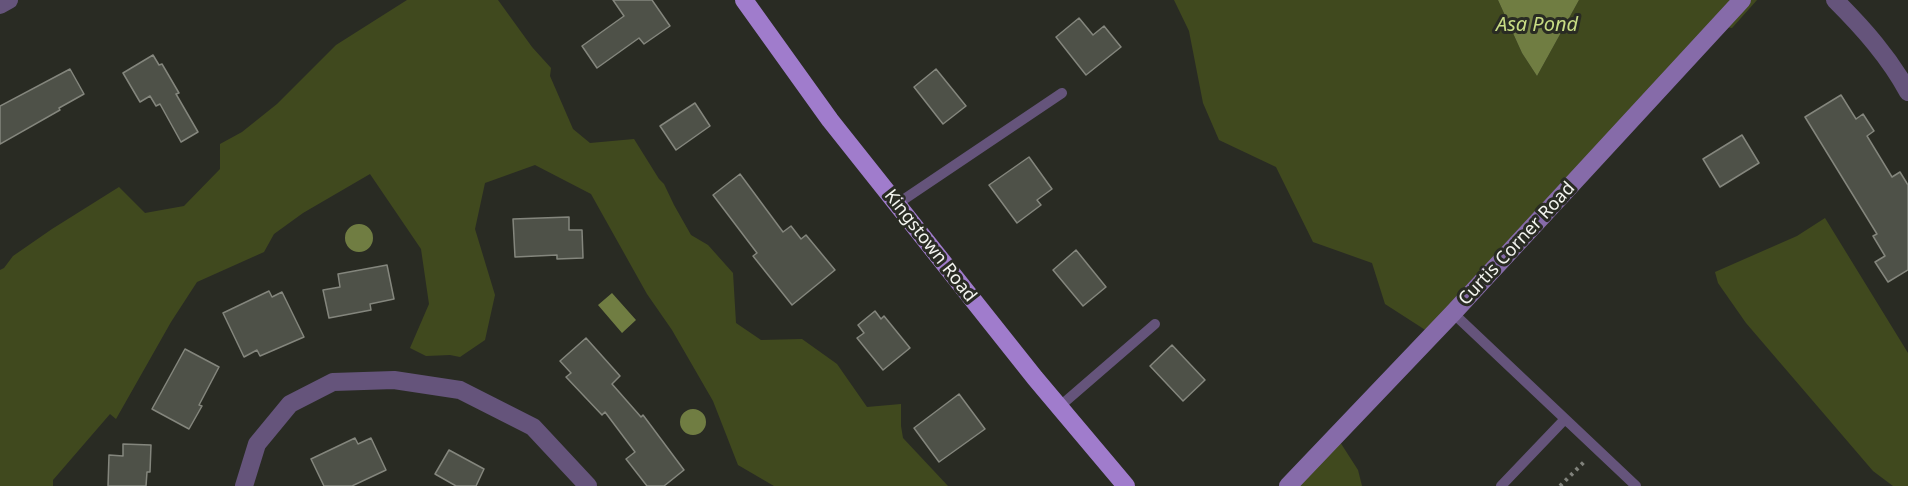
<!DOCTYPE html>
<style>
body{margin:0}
canvas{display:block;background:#292b23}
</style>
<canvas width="1908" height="486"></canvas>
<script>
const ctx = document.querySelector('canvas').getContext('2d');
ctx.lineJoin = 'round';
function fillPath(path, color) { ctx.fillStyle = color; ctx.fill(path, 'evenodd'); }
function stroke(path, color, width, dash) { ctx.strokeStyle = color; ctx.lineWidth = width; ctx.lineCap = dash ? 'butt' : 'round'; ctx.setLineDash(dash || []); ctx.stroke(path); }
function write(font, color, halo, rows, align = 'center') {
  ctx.font = font + ' "Noto Sans",sans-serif'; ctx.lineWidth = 6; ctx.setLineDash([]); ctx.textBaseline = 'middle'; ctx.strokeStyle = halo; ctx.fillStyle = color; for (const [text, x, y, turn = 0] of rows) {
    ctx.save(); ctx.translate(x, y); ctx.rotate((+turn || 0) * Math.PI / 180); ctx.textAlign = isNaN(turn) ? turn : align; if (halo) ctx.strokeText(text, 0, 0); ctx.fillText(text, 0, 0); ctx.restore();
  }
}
const green = new Path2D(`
 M407 0H498L532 47 551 68 550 76 573 129 590 143 634 139 659 179 664 184 674 205 691 235 708 245 733 273 736 323 761 340 802 339 837 364 867 407 901 404V426L903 438 948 486H774L738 465 713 401 672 330 647 294 591 194 535 165 485 183 475 229 495 295 485 340 460 357 450 355 426 356 410 348 429 304 421 249 370 174 303 213 274 234 264 252 197 282 171 322 116 419 110 414 53 480V486H0V270L4 268 13 256 52 229 119 187 145 213 184 206 220 169V144L242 132 277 104 336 45Z
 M1174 0H1498L1522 53 1537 76 1579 0H1757L1732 28 1725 27 1430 333 1385 304 1372 263 1313 242 1276 167 1219 140 1203 103 1189 31Z
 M1825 218 1908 353V486H1893L1873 471 1746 323 1718 283 1715 272 1797 236Z
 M1340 442 1358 470 1362 486H1294Z`);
const water = new Path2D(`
 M1498 0H1579L1537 76 1522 53Z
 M345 238a14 14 0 1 1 28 0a14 14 0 1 1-28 0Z
 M612 293 636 320 622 333 598 305Z
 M680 422a13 13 0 1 1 26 0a13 13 0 1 1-26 0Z`);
const building = new Path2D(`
 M613 0H652L670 26 644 44 639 38 597 68 582 46 624 16Z
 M1079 18 1093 35 1104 26 1121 47 1086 75 1056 37Z
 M153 55 159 65 162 64 179 93 176 94 198 132 181 142 160 104 156 106 150 96 140 102 123 73Z
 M70 69 84 94 59 108 60 110 0 144V106Z
 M936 69 966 106 943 124 914 87Z
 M1841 95 1856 119 1863 114 1874 131 1867 136 1892 177 1900 172 1908 185V270L1888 282 1875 262 1885 256 1873 236 1877 234 1805 117Z
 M695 103 710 126 676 150 660 126Z
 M1742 135 1759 163 1720 187 1703 159Z
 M1029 157 1052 189 1037 200 1041 205 1017 223 989 185Z
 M740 174 783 232 791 226 801 239 806 235 835 270 792 305 753 256 757 253 713 195Z
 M569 217V230H582L583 258 557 259V255L515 257 513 219Z
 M1076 250 1106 287 1083 306 1053 270Z
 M387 265 394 299 370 304 371 310 329 318 323 290 340 287 338 274Z
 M269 291 272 297 282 292 304 337 260 356 257 350 244 357 223 313Z
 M875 311 881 319 884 316 910 348 883 370 857 338 864 333 858 325Z
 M586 338 620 376 612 384 641 417 643 415 684 470 664 486H647L626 459 635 452 605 412 602 415 566 377 571 373 560 361Z
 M1172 345 1205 380 1183 401 1150 366Z
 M185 349 219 367 199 405 202 406 189 429 152 409Z
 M959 394 985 429 939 462 914 428Z
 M355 438 358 444 371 438 386 470 352 486H324L311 459Z
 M123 444 151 445 150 472H147L146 486H108L109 455 123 456Z
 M449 450 484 469 476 486H456L435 474Z`);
const path = new Path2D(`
 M1560 486 1585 461`);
const lane = new Path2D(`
 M897 204 1062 93
 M1453 313 1636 486
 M1059 407 1155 324
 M1501 486 1565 419`);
const street = new Path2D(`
 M1835 0C1863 28 1889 57 1908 92
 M0 5 9 0
 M244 486 257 444 290 404 333 382 394 380 460 390 533 427 588 486`);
const secondary = new Path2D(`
 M1288 486 1453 313 1742 0`);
const primary = new Path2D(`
 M744 0 830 120 1035 378 1126 486`);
const streetNames = [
 ["Curtis Corner Road",1517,244,-47],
 ["Kingstown Road",930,246,52]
];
const waterNames = [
 ["Asa Pond",1537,25]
];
fillPath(green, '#40491e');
fillPath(water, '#707d42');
fillPath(building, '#4e5148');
stroke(building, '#84867d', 1.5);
stroke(path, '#80827b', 4, [3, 4.5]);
stroke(lane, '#65547b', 10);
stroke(street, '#65547b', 18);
stroke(secondary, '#866ba9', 18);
stroke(primary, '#a07ccc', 18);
write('18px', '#f3f4ef', '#292b23', streetNames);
write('italic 20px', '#c8dc84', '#292b23', waterNames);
</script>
